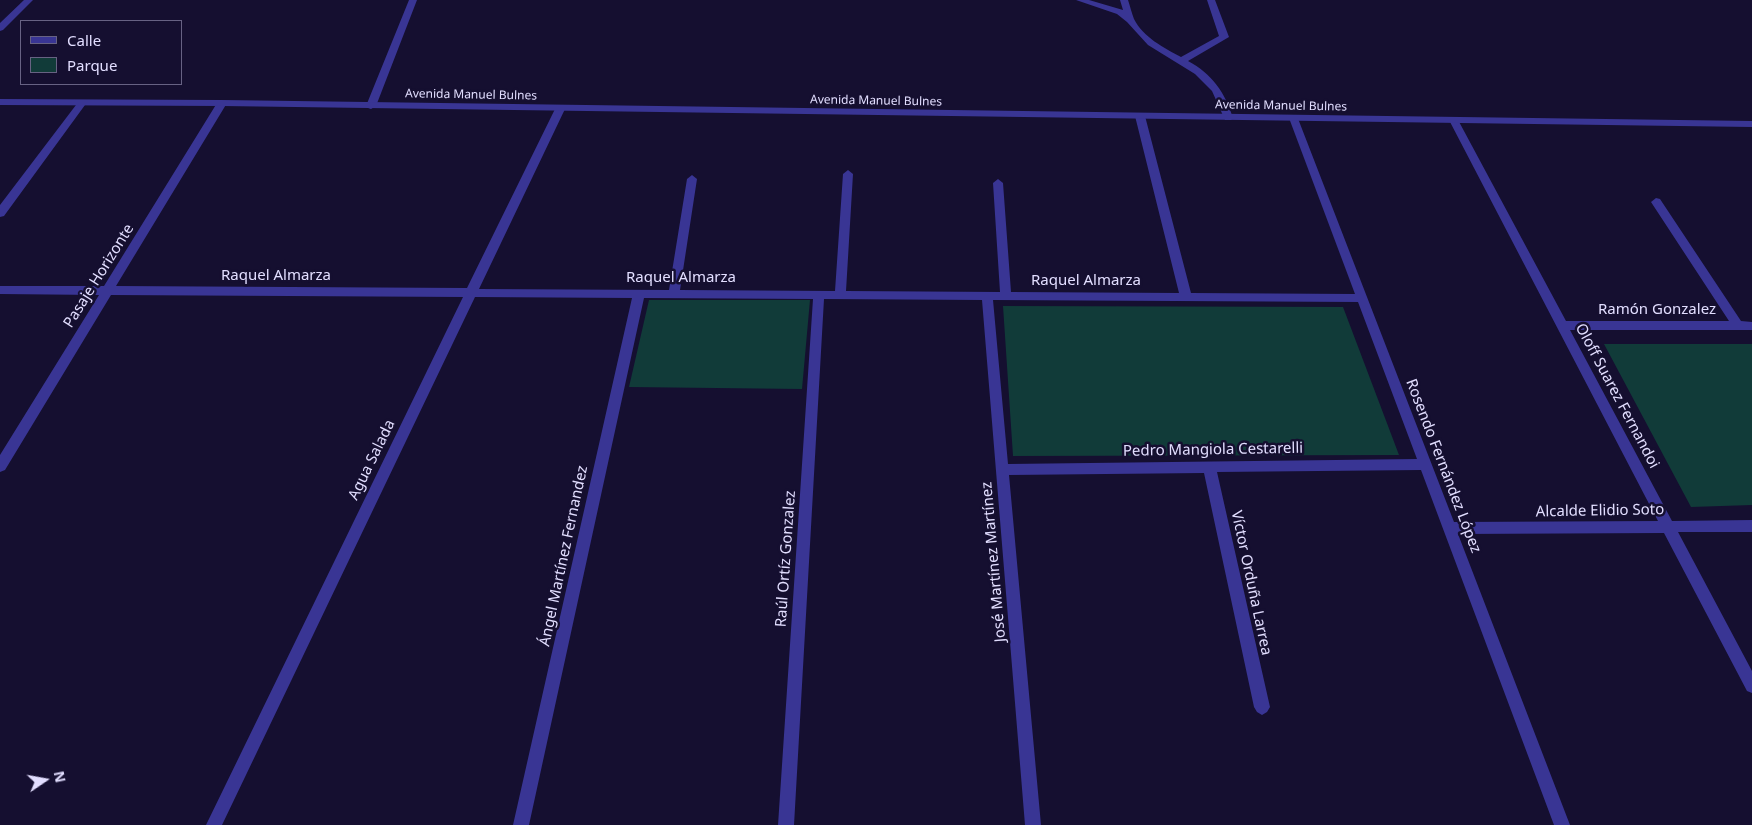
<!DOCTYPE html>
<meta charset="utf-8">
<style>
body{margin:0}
#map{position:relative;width:1752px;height:825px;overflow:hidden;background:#150f30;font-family:"Noto Sans",sans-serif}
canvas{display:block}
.legend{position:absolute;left:20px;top:20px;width:162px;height:65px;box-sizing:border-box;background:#150f30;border:1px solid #676283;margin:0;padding:6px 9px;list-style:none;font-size:15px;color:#e2deff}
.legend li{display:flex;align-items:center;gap:10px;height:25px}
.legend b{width:25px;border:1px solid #676283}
.north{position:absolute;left:20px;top:755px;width:50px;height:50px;-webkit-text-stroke:4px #150f30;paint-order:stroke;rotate:78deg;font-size:14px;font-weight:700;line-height:20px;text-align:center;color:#e2deff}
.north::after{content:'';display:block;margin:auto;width:18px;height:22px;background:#e2deff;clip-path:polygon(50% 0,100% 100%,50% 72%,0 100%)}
</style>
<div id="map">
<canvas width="1752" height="825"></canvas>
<ul class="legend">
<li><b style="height:6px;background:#393594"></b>Calle</li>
<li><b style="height:14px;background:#113b39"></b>Parque</li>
</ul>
<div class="north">N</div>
</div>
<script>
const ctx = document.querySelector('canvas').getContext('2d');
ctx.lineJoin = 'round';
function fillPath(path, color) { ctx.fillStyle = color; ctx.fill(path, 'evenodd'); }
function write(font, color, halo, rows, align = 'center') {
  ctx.font = font + ' "Noto Sans",sans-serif'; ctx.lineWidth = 5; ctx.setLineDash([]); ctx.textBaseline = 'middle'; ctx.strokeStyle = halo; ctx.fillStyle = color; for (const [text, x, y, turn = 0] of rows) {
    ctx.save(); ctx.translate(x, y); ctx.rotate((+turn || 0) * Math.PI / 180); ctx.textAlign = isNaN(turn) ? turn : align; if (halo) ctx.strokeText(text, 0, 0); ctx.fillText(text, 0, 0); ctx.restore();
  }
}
const green = new Path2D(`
 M649 300H810L802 389 629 387Z
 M1003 306 1343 307 1399 455 1013 456Z
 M1604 344H1752V505L1691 507Z`);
const minor = new Path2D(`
 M24 0H33L3 30 0 31V23Z
 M409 0H417L376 106 371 109 368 108 366 106Z
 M1076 0H1089L1123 10 1120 0H1128C1130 6 1132 14 1134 19 1143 37 1164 48 1181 57L1219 36 1207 0H1215L1229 37 1188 61C1212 74 1225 92 1233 118L1231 120H1225L1212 91 1195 74 1148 45 1127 22 1117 14Z
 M82 100 85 101V105L4 216 0 217V205L79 101Z
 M222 100 227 103 116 286 467 288 555 109 560 106 565 109 479 289 669 290 687 179 692 175 697 179 680 290 835 291 843 174 848 170 853 174 846 291 1000 292 993 183 998 179 1003 183 1011 292 1179 293 1135 116 1140 113 1145 116 1191 293 1355 294 1289 118 1291 116H1297L1454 522 1658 521 1449 120 1451 118H1457L1566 321H1729L1651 202 1656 198 1660 199 1741 321 1752 322V330H1570L1672 521 1752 520V532H1678L1752 671V693L1747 691 1664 533 1458 534 1570 825H1554L1421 470 1217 472 1270 707 1267 712 1262 715 1257 712 1254 707 1204 473 1009 475 1041 825H1025L982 300 824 299 794 825H778L813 299 644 298 529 825H513L632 298 475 297 222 825H206L463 297 111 295 5 470 0 472V455L99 295 0 294V286H104L217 103ZM993 300 1358 302 1417 459 1008 464Z`);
const tertiary = new Path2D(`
 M0 99 222 100 1752 121V127L222 106 0 105Z`);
const farStreetnames = [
 ["Avenida Manuel Bulnes",471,95,1],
 ["Avenida Manuel Bulnes",876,101,1],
 ["Avenida Manuel Bulnes",1281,106,1]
];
const streetNames = [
 ["Pasaje Horizonte",99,276,-58],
 ["Raquel Almarza",276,276],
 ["Raquel Almarza",681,278],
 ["Raquel Almarza",1086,281],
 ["Ramón Gonzalez",1657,310],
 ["Oloff Suarez Fernandoi",1617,396,62],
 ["Pedro Mangiola Cestarelli",1213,450,-1],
 ["Agua Salada",372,460,-64],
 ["Rosendo Fernández López",1443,466,69],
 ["Alcalde Elidio Soto",1600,511,-1],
 ["Ángel Martínez Fernandez",564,556,-78],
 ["Raúl Ortíz Gonzalez",786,559,-86],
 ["José Martínez Martínez",994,562,-95],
 ["Víctor Orduña Larrea",1251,583,78]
];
fillPath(green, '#113b39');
fillPath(minor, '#393594');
fillPath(tertiary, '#393594');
write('12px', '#e2deff', '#150f30', farStreetnames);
write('15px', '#e2deff', '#150f30', streetNames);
</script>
